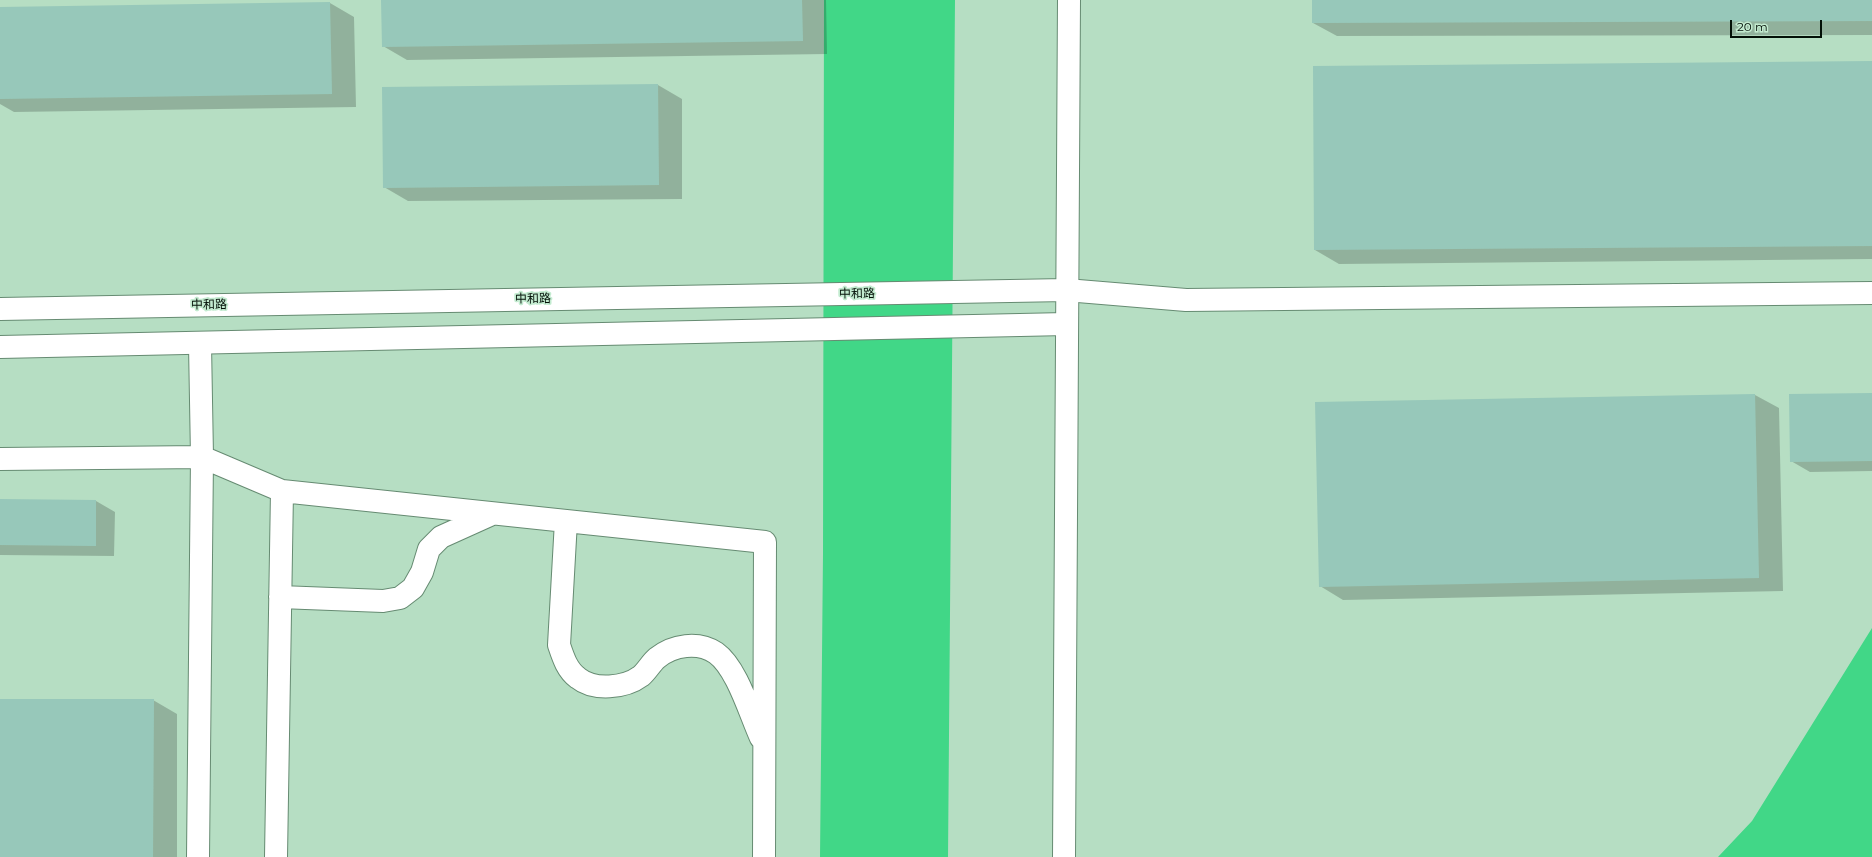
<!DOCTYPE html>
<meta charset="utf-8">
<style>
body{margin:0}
#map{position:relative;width:1872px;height:857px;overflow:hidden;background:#b6dec3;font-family:Montserrat,sans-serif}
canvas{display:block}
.scale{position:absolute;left:1730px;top:20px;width:92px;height:18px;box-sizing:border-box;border:2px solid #031007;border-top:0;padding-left:5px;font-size:12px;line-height:14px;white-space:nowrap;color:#031007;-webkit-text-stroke:3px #c3ebd0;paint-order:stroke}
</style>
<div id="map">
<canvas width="1872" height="857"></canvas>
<div class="scale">20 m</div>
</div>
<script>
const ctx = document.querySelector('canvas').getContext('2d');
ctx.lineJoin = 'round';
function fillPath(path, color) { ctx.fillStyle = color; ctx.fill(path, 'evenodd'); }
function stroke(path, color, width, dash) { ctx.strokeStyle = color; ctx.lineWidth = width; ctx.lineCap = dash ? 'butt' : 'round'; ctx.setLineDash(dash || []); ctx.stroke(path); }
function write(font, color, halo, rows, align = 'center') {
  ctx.font = font + ' Montserrat,"Noto Sans SC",sans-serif'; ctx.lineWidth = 3.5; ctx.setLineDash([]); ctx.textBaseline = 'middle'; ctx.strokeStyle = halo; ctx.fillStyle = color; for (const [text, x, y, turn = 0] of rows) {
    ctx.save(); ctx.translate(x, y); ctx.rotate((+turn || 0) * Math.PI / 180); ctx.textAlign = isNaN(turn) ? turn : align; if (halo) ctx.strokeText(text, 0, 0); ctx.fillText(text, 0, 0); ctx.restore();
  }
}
const water = new Path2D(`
 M824 0H955L948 857H820L823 554Z
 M1872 628V857H1718L1752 821Z`);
const shadow = new Path2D(`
 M382 0H826L827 54 407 60 383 46Z
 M1313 0H1872V35L1337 36 1313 23Z
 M330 3 354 17 356 107 14 112 0 104V8Z
 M1872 62V259L1339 264 1315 250Z
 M658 85 682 99V199L408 201 384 187Z
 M1872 394V471L1810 472 1791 461Z
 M1755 395 1779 408 1783 591 1343 600 1320 586 1316 403Z
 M0 500 96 501 115 512 114 556 0 555Z
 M0 700H153L177 714V857H0Z`);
const building = new Path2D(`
 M381 0H802L803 41 382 47Z
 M1312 0H1872V21L1312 23Z
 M330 2 332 94 0 99V7Z
 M1872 61V246L1314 250 1313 66Z
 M658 84 659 185 383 188 382 87Z
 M1872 393V461L1790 462 1789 394Z
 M1755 394 1759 578 1319 587 1315 402Z
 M0 499 96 500V546L0 545Z
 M0 699H154L153 857H0Z`);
const minor = new Path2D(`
 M1066 290 1186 300 1872 293
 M0 459 202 457 282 491 765 542 764 857
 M566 521 559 645C563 657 567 670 578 678 594 691 625 688 641 676 647 671 651 663 657 658 673 645 698 641 716 653 737 668 750 714 761 738
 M280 597 383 601 400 598 413 588 422 572 429 549 441 537 492 514
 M198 857 202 457 200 344
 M276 857 282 491`);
const major = new Path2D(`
 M0 309 1066 290
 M0 347 1066 324
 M1064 857 1069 0`);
const streetNames = [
 ["中和路",857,294,-1],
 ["中和路",533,299,-1],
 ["中和路",209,305,-1]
];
fillPath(water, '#41d787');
fillPath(shadow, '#0003');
fillPath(building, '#97c8ba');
stroke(minor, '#668b72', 24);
stroke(major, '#668b72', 24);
stroke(minor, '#fff', 22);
stroke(major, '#fff', 22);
write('12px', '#031007', '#c3ebd0', streetNames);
</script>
